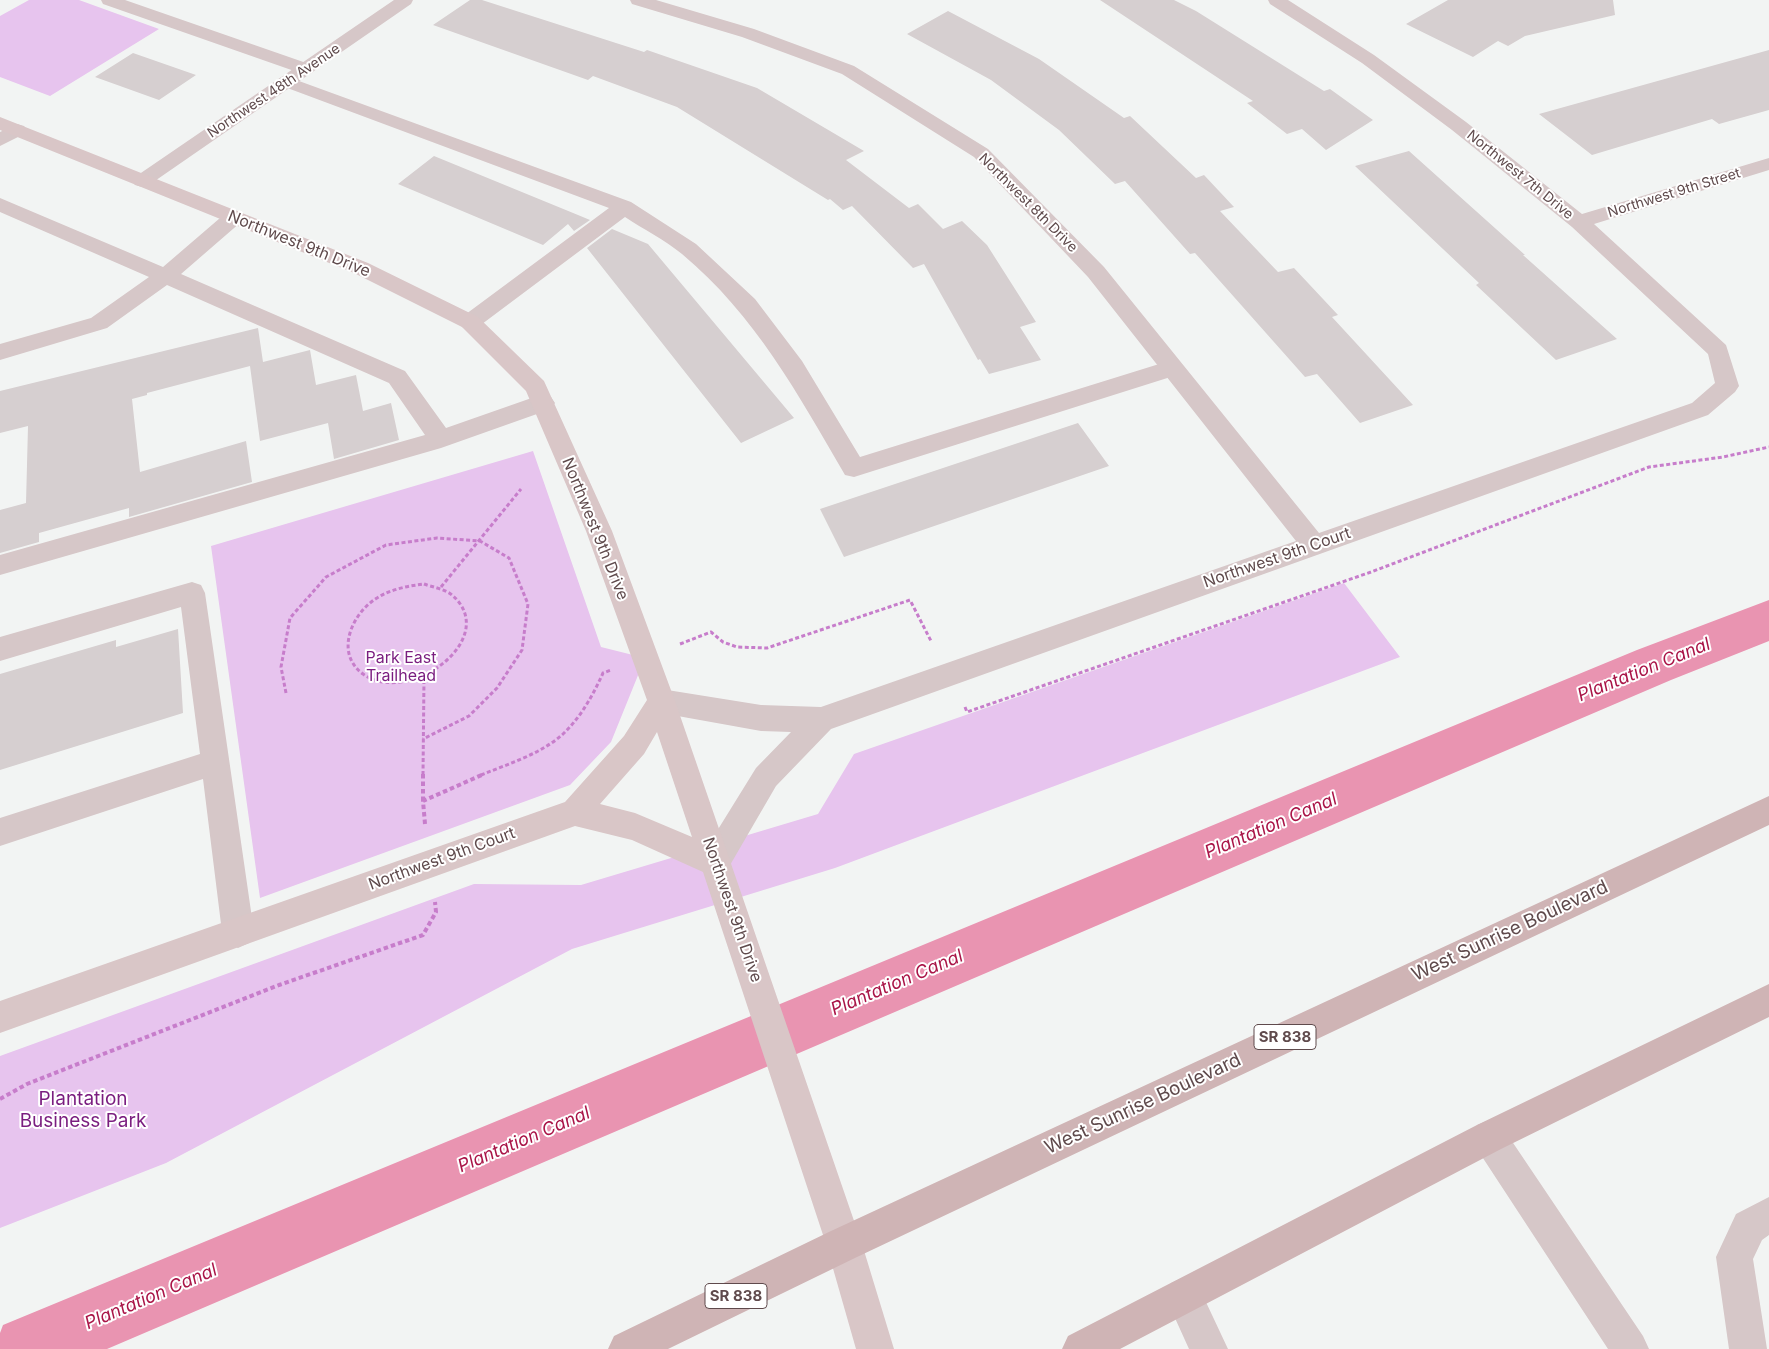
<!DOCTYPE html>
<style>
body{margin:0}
canvas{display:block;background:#f2f4f3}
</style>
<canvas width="1769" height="1349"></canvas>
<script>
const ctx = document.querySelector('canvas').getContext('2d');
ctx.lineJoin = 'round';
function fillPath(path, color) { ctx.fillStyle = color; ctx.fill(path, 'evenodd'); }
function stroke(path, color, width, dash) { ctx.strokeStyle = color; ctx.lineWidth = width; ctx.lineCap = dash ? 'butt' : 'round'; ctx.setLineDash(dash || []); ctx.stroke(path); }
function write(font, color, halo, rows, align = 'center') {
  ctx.font = font + ' Inter,sans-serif'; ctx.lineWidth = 4; ctx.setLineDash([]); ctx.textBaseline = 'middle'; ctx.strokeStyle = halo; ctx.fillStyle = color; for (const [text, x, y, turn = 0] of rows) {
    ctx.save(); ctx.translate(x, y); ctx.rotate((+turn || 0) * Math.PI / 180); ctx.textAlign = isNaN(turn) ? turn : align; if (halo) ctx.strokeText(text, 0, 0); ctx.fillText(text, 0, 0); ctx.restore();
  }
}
const green = new Path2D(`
 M29 0H79L159 29 50 96 0 77V16Z
 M533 451 601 647 645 658 611 742 570 785 260 898 211 546Z
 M1344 583 1400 657 835 868 572 949 166 1163 0 1228V1056L474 884 581 885 818 814 854 754Z`);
const canal = new Path2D(`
 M1769 600V641L1671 680 107 1349H0V1333L3 1325 1637 650Z`);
const building = new Path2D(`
 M470 0H482L644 52 647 50 757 88 864 151 846 160 909 208 918 204 943 229 962 221 987 245 1036 322 1020 327 1041 360 989 374 980 359 978 360 924 264 913 268 852 206 843 210 830 199 828 200 677 107 593 76 588 80 433 25Z
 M1100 0H1174L1196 11 1324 91 1330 89 1373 120 1326 150 1302 129 1287 134 1247 103 1253 101Z
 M1448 0H1613L1615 15 1525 36 1508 46 1498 41 1473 57 1406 24Z
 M948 11 1039 59 1124 118 1130 116 1196 178 1204 175 1234 207 1220 211 1278 272 1294 268 1338 315 1332 317 1413 405 1360 423 1317 374 1305 377 1195 253 1190 254 1125 181 1115 184 1059 130 991 80 907 34Z
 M1769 50V110L1719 124 1712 119 1592 155 1539 114Z
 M133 53 196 75 159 100 95 77Z
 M1409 151 1525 255H1523L1617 339 1556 360 1476 285 1479 283 1355 166Z
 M434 156 578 215 590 220 574 231 568 224 543 245 398 184Z
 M612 229 648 244 794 418 741 443 587 248Z
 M258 328 263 362 310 350 316 385 356 375 363 411 391 403 399 440 334 459 328 423 260 441 250 366 147 393V395L132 399 140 472 246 441 252 482 129 517V508L39 533V542L0 553V510L26 503 28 426 0 433V391Z
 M1078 423 1109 466 844 557 820 509Z
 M178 629 183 713 0 770V674L116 640V647Z`);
const pathFar1 = new Path2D(`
 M424 584C432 587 445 589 452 595 502 638 409 707 363 674 334 653 352 613 377 598 391 589 408 586 424 584Z
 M441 587 521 489
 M680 644 711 632 723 642 737 647 767 648 910 600 931 641
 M286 693 281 667 290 618 326 577 386 545 437 538 480 541 509 558 528 604 522 650 497 688 469 716 423 739
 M965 707 967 712 1371 572 1649 467 1723 457 1769 447
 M423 775 424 677
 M481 775C508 764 541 754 563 734 581 717 593 695 603 673L611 670`);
const path = new Path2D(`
 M423 801V774
 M425 824 423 801 484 774
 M0 1099 27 1084 279 985 423 935 436 912 435 902`);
const lane = new Path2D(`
 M101 0H125L312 65 315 69 312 73 306 74 300 73 103 4Z
 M288 77 631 202 696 244 755 299 802 361 860 457 1172 360 1180 362 1183 368 1180 374 854 477 845 475C798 394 755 315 682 254 665 240 643 229 625 217L478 327 470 330 462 327 459 322 462 317 609 208 282 86 279 82 282 78Z
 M17 124 24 126 27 130 24 134 0 146V132Z
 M0 198 163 267 227 212 234 210 241 212 244 217 241 222 181 274 405 371 446 428 543 394 551 397 555 403 551 409 441 448 0 575V555L425 435 389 383 167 285 107 328 0 360V344L91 318 149 277 0 212Z
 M192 582 201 585 205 593 254 932 249 943 238 948 227 943 222 932 203 779 0 846V818L200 754 181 607 0 661V637Z
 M1489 1120 1501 1125 1643 1336 1649 1349H1608L1477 1149 1472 1137 1477 1125Z
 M1184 1277 1197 1283 1228 1349H1189L1165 1296 1171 1283Z`);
const street = new Path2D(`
 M394 0H413L411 4 149 185 142 187 135 185 132 181 135 177Z
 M630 0H656L754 29 854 66 988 149 1104 267 1319 533 1692 403 1715 383 1708 354 1572 227 1452 130 1362 63 1270 4 1268 0H1288L1374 55 1466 122 1582 214 1769 158V170L1594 224 1726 345 1739 386 1735 392 1708 415 831 729 776 786 726 872 715 877 704 872 700 862 704 852 756 768 791 732 761 731 661 713 651 710 647 701 651 692 661 689 761 705 821 707 1296 541 1088 277 974 157 842 74 742 37 632 4Z
 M1769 1197V1235L1762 1240 1753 1259 1767 1349H1729L1716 1257 1736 1214Z`);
const secondary = new Path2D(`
 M0 117 368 263 478 317 544 381 612 531 675 701 862 1244 894 1349H856L826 1244 703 872 632 840 575 826 0 1033V1001L565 802 624 736 647 700 586 531 526 391 462 327 354 273 0 130ZM657 732 692 837 635 813 600 804 644 754Z`);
const primary = new Path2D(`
 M1769 796V825L857 1257 668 1349H608L614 1336 831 1231Z
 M1769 984V1017L1501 1149 1120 1349H1062L1068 1336 1477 1125Z`);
const farStreetnames = [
 ["Northwest 48th Avenue",274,91,-34],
 ["Northwest 7th Drive",1520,175,39],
 ["Northwest 9th Street",1674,193,-17],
 ["Northwest 8th Drive",1028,203,45]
];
const shields = [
 [1285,1037,62],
 [736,1296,62]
];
const shieldNames = [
 ["SR 838",1285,1037],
 ["SR 838",736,1296]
];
const streetNames = [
 ["Northwest 9th Drive",299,244,22],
 ["Northwest 9th Drive",595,529,68],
 ["Northwest 9th Court",1277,558,-19],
 ["Northwest 9th Court",442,859,-20],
 ["Northwest 9th Drive",732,910,71]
];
const parkNames = [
 ["Park East",401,658],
 ["Trailhead",401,676]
];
const waterNames = [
 ["Plantation Canal",1644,670,-22],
 ["Plantation Canal",1271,826,-23],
 ["Plantation Canal",897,983,-23],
 ["Plantation Canal",524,1140,-23],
 ["Plantation Canal",151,1297,-23]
];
const nearStreetnames = [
 ["West Sunrise Boulevard",1510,931,-25],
 ["West Sunrise Boulevard",1143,1104,-25]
];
const nearParknames = [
 ["Plantation",83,1099],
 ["Business Park",83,1121]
];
fillPath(green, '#e7c4ee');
fillPath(canal, '#e994b1');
fillPath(building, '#d6cfd0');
stroke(pathFar1, '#c77dcb', 3, [4, 2.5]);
stroke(path, '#c77dcb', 4, [4.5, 3]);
fillPath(lane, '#d6c7c8');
fillPath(street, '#d6c7c8');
fillPath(secondary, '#d9c6c7');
fillPath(primary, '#cfb4b5');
write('14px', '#5f4a4c', '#fff', farStreetnames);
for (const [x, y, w] of shields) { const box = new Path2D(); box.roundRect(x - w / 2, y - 12.5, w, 25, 4); ctx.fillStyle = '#fff'; ctx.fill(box); stroke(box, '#5f4a4c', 1); }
write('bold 15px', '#5f4a4c', null, shieldNames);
write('16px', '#5f4a4c', '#fff', streetNames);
write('16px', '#7a1d7f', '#fff', parkNames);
write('italic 18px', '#a91447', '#fff', waterNames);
write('19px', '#5f4a4c', '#fff', nearStreetnames);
write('19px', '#7a1d7f', '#fff', nearParknames);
</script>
